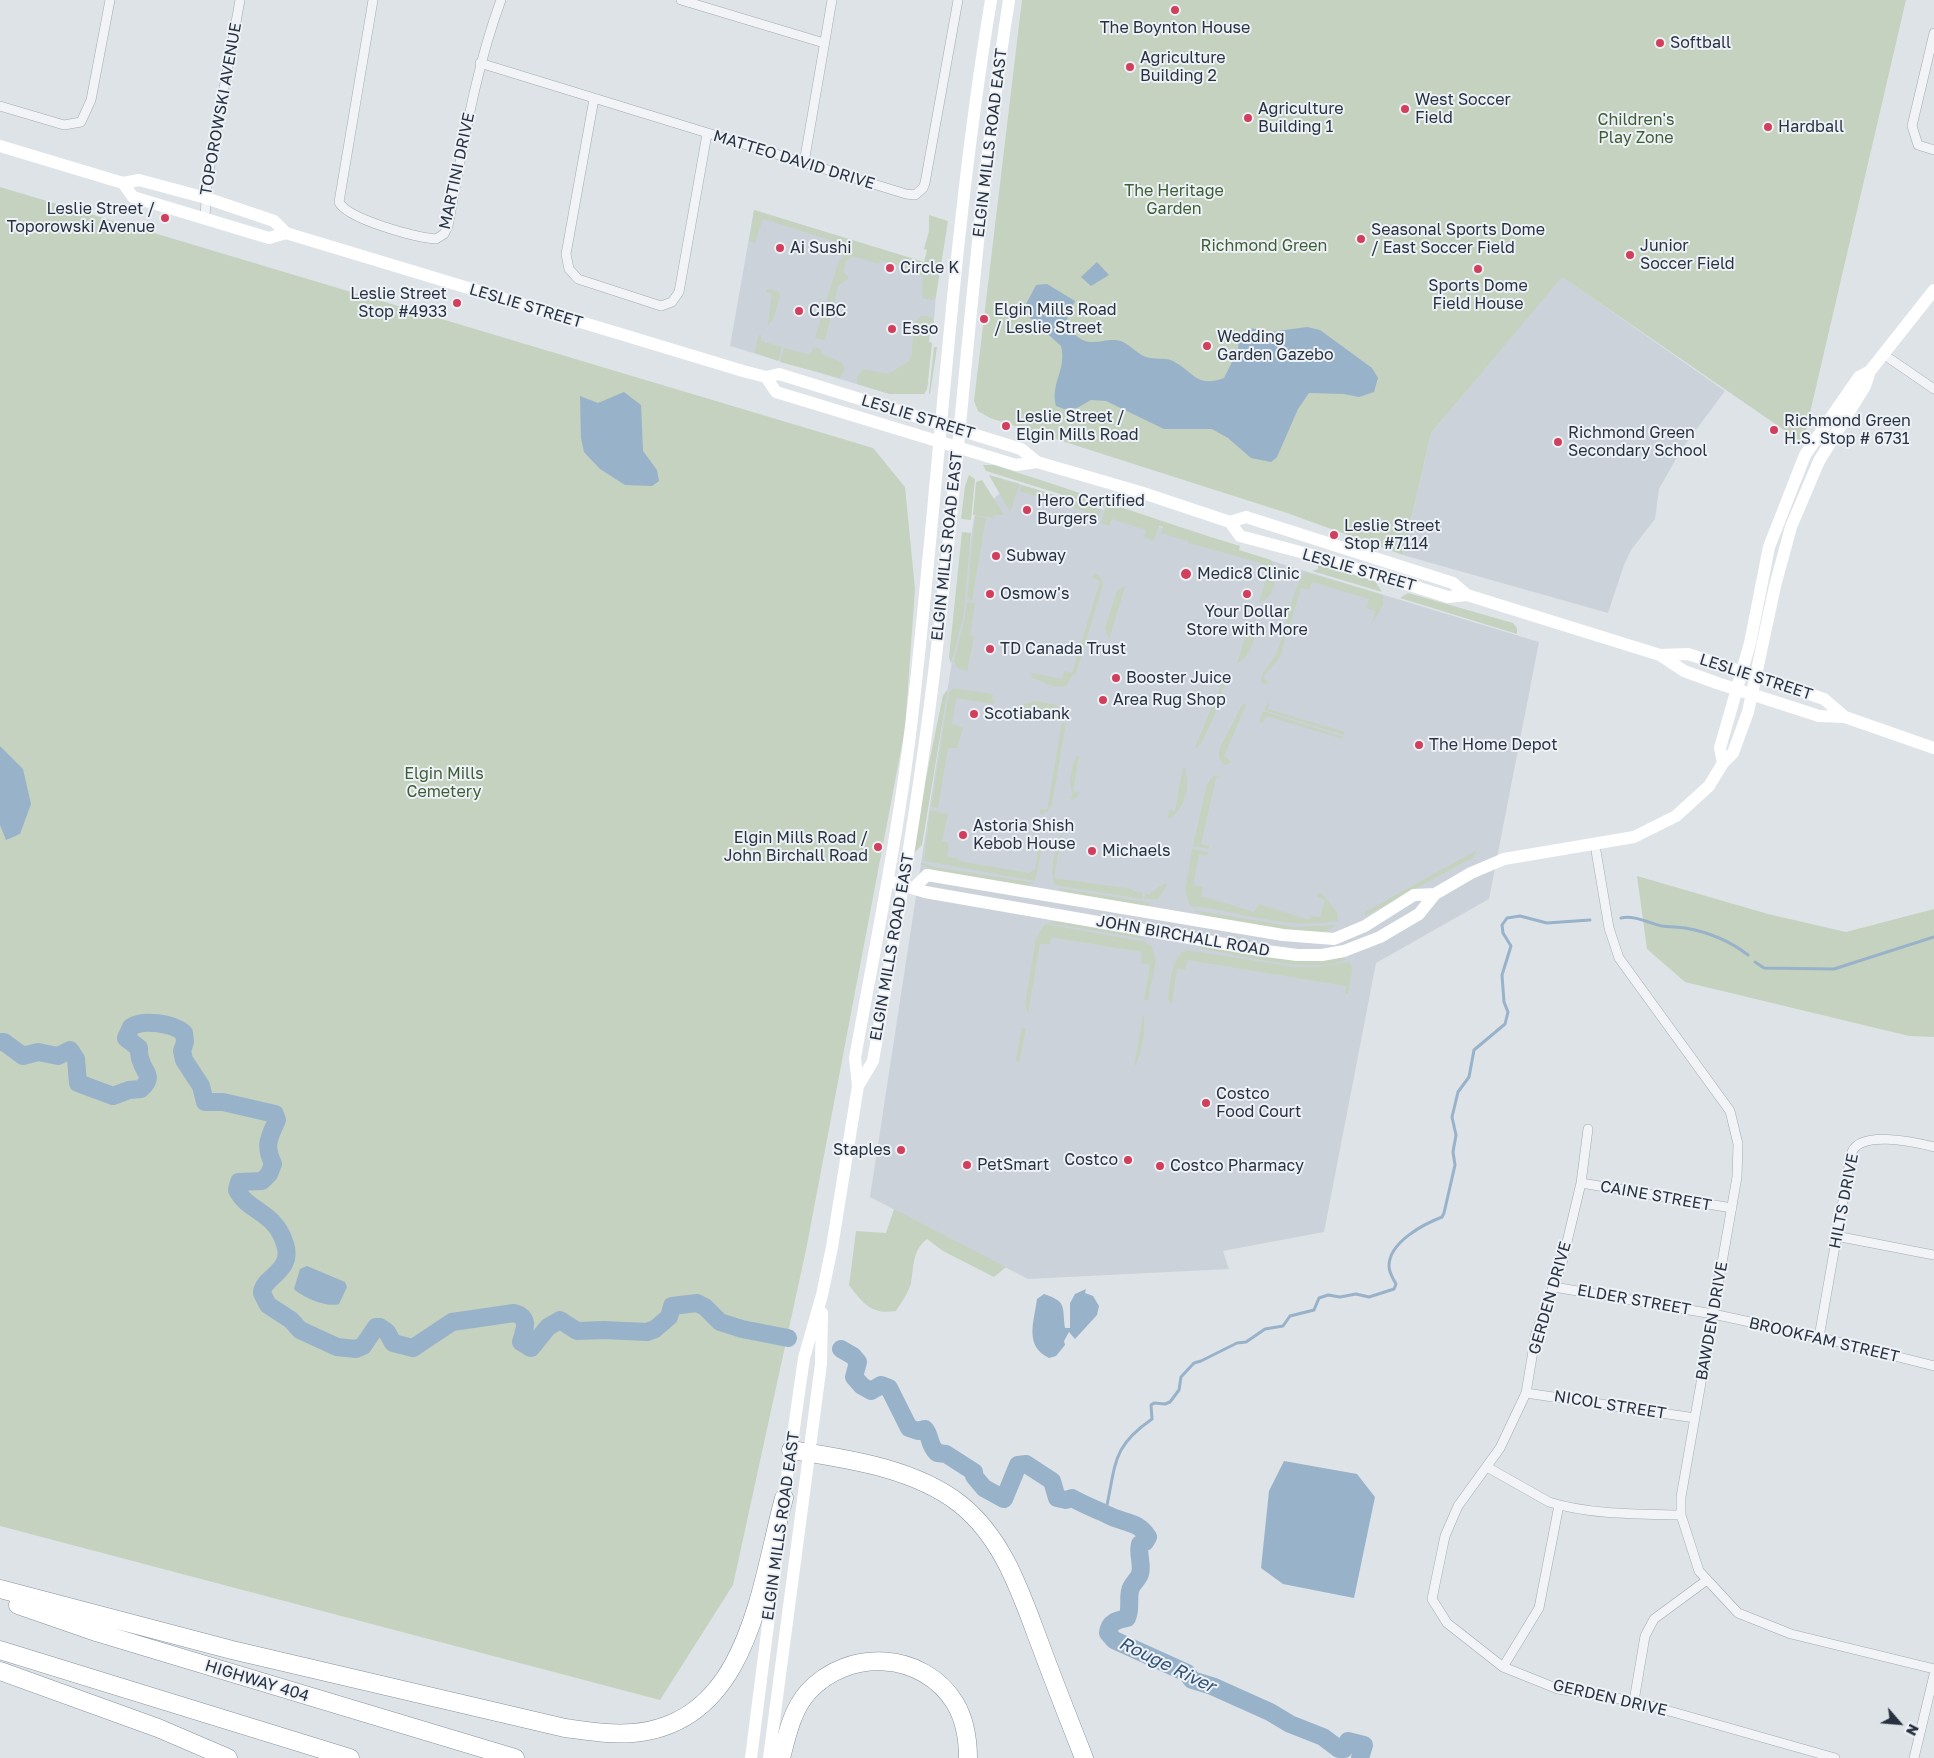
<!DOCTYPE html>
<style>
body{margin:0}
#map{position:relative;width:1934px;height:1758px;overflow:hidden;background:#dee3e8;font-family:"Golos Text",sans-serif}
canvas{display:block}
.north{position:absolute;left:1874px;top:1698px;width:50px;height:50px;-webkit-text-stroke:4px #eef2f6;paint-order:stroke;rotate:117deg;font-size:14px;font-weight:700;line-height:20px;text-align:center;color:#273140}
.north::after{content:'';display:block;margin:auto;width:18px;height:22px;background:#273140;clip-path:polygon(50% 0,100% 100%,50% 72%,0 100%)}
</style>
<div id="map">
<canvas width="1934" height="1758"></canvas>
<div class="north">N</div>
</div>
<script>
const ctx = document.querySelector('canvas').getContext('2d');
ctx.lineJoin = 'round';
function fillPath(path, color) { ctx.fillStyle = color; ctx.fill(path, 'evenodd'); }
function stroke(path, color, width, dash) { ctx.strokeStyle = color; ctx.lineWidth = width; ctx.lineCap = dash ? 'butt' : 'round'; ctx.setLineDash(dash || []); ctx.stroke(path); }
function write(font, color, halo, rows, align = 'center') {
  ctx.font = font + ' "Golos Text",sans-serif'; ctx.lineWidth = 4; ctx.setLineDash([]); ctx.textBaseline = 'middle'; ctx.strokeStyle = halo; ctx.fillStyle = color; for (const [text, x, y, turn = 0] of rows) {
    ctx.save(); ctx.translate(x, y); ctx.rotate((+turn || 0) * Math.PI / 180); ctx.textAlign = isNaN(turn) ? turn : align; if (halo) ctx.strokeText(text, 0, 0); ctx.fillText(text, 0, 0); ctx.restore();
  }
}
const built = new Path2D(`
 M754 210 933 265 936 296 933 330H930L929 342 932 343 927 389 924 394H890L730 346Z
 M1561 276 1725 391 1681 450 1659 489 1655 519 1631 550 1624 565 1608 613 1403 555 1431 433Z
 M1012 482 1539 642 1489 899 1376 963 1324 1232 1223 1251 1229 1269 1028 1279 870 1197 974 517Z`);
const green = new Path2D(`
 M1022 0H1906L1803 443 1562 277 1431 433 1403 555 1287 513 990 418 978 411 974 401Z
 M0 187 873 448 905 487 915 589 905 729 806 1250 733 1585 660 1700 0 1526Z
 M754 210 924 262 927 250 924 249 929 231V215L948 221 936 296 933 300 922 298 923 276 914 271 910 274 903 272V266L880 260 879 264 853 256 845 262 844 272 849 278 838 286 825 340 815 338 839 260H841L846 245 763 219 755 243 749 241Z
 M767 289 778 291 780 296 773 320 768 325 772 294 765 291Z
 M921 316 931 317 934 322 933 330H930L929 342 932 343 927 389 924 394H890L857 384V377L863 369 888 374 908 362 911 357 915 322Z
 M761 334V341L782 347 778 361 755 353 758 336Z
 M814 347 821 349V354L841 362 845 369 840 378 780 362 784 348 810 355Z
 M934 347H937L930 394 929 393Z
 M983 465H994C1077 491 1158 521 1240 546L1239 550 1271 560C1277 575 1277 597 1259 603L1267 576 1261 563 1188 543V541L1161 533 1163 527 1159 526 1154 541 1144 537 1146 530 1112 519 1109 526 1101 523 1105 508 986 471Z
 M969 475 975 479 971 520 961 519 965 486Z
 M989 475 1020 484 1010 512Z
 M982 480 1004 515H994V518L973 515 976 482Z
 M1022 485 1101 510 1099 516 1020 491Z
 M975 516 986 518 972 600 967 599Z
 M962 532 971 533 963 618 951 664 949 657Z
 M1318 565 1375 581 1382 592 1312 571 1318 569Z
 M1305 572 1383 595V605L1372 623 1375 611 1367 608 1369 599 1312 582 1309 590 1301 588 1280 657 1263 677 1269 683 1264 684 1261 681C1261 671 1272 663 1276 654 1288 628 1289 595 1305 572Z
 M1095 573 1100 576 1103 585 1076 674 1072 675 1067 685C1054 691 1043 680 1032 678L1031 673 1062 679 1064 671 1072 673 1100 581 1092 578Z
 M1124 586 1125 587 1109 640 1105 628 1117 591Z
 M1408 593 1513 623 1517 628V634L1400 598Z
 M967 602 975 603 970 635 974 637 967 671 957 668 954 661 965 618Z
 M1250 620 1256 625 1253 627C1258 639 1248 658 1237 664Z
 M1222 682 1225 686 1222 689 1223 697 1201 744 1194 750Z
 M953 688 993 694 992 700H995L994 704 956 698 952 724 963 728 957 748H948L938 808 931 807 949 693Z
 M948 689 922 845 914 853 919 812 943 695Z
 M1270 700 1268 709 1345 732 1344 735 1267 711 1264 709Z
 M1036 701 1056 705 1064 714 1063 721 1054 720 1055 713 1024 707V704Z
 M1243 703 1246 705 1224 756 1232 762 1224 765 1219 758V750Z
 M1263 711 1343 737V739L1266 716 1262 724 1259 721Z
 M1062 723H1066L1052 804 1048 811 1041 815 1039 809 1047 810Z
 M1077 756H1079L1073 791 1080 793 1073 800 1070 798 1073 794C1068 785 1071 765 1077 756Z
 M1183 767 1186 769C1184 774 1187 775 1187 781 1189 793 1180 815 1168 819L1169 810 1175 811Z
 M1213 776 1224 777 1216 778 1201 844 1209 846V849L1193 846 1207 784Z
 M930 810 948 814 942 841 949 843 947 856 959 859V861L1029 873 1035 869 1040 838 1044 839 1035 881 924 861Z
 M1062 832 1054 878 1133 889V891L1143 893 1142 899 1055 885C1049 873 1055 843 1062 832Z
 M1192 849 1209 852 1207 855 1199 854 1193 885 1203 887 1201 896 1254 912 1259 904 1309 920 1311 916 1320 917 1325 900 1316 896 1321 892 1337 912 1338 921C1283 930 1241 911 1190 906L1185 891Z
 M1477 850 1474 857 1365 916V912Z
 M923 863 933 867 1035 883 1025 886 934 871 920 864Z
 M1637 876 1768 914 1846 932 1934 909V1037L1909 1036 1685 982 1647 949Z
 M1165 883 1167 885 1158 899H1144L1145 894H1149Z
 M1057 888 1147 902 1153 904 1146 906 1066 893Z
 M1193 910 1295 927 1336 925C1329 932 1317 933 1307 932 1287 932 1208 920 1193 910Z
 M1055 921 1134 933 1146 939 1048 923Z
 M1045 924 1146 942V944L1151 945 1156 961 1148 1000H1144L1150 965 1141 963 1142 952 1051 937 1050 944H1040L1028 1013 1025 1006 1036 938Z
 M1196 945 1341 957 1346 959C1322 976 1233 954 1203 949Z
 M1185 950 1296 967H1316L1350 962 1352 970 1348 994H1345L1346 986 1188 960 1185 970 1177 969 1172 1004 1168 999C1171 983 1170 960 1185 950Z
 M1143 1015C1147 1024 1141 1059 1134 1067Z
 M1022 1028H1026L1019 1063 1016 1059Z
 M894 1209 1006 1267 994 1277 943 1251 927 1239C912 1251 914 1266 911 1283 909 1292 901 1303 896 1311 871 1315 863 1303 849 1285L856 1231 886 1233Z`);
const water = new Path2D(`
 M1097 262 1109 275 1091 286 1081 277Z
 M1047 284 1075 301C1071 309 1063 321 1070 329 1089 354 1105 334 1123 342 1131 346 1138 354 1146 357 1155 360 1164 357 1173 361 1194 372 1196 388 1224 378L1238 350 1239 337 1250 328 1270 332 1307 327 1320 330 1372 368 1378 378 1374 392 1359 397 1344 394 1309 393 1298 409 1277 457 1271 462 1251 458 1228 438 1212 429H1164L1106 401 1091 400 1077 408 1064 409 1056 406C1050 383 1067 370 1061 346L1029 317 1025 306 1036 285Z
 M624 392 641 405 643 451 657 470 659 481 652 486 625 485 600 469 584 452 581 438 580 396 598 403Z
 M0 746 23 769 31 804 20 834 6 840 0 825Z
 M307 1266 345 1282 347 1287 339 1304C327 1308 302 1297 294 1289L300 1269Z
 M1086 1289 1085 1293 1093 1296 1099 1306 1097 1315 1075 1339 1069 1332 1064 1341 1065 1345 1056 1356 1049 1358C1024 1346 1034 1322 1037 1299L1044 1294C1067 1302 1062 1305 1065 1328H1070V1303L1075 1294Z
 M748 1328 782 1332 788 1337 787 1341 781 1342 742 1329Z
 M1284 1461 1357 1474 1375 1497 1354 1598 1283 1584 1261 1568 1269 1491Z`);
const stream = new Path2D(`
 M1621 918C1635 915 1648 923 1662 926 1669 927 1677 927 1685 928 1708 932 1730 941 1748 955
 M1755 962 1764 968 1834 969 1934 937
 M1102 1511 1107 1505C1116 1462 1113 1446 1152 1419L1151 1405 1154 1403 1165 1404 1170 1402 1179 1390 1181 1377 1194 1363 1201 1361 1237 1343 1246 1342 1265 1329 1283 1326 1290 1316 1314 1310 1319 1298 1328 1295 1340 1297 1356 1294 1369 1297 1394 1289 1396 1284C1393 1279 1389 1272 1389 1266 1389 1242 1424 1224 1442 1217L1444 1213 1455 1165 1453 1152 1456 1135 1452 1117 1458 1092 1469 1077 1474 1050 1505 1024 1508 1012 1504 1002 1502 975 1511 946 1503 933 1502 925 1507 918 1520 916 1547 923 1590 920`);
const river = new Path2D(`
 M0 1042H4L23 1056 38 1052 58 1056 70 1050 76 1059 78 1083 113 1096 129 1090 141 1089C155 1076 144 1073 141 1061 139 1057 139 1052 139 1048L126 1038 131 1027C143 1019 173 1023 184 1033L185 1042 182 1051 184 1060 201 1086 205 1102H223L275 1114 277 1120C269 1138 264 1145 273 1164L269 1174 262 1181 239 1182 237 1190C248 1212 275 1211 285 1244 294 1272 262 1277 262 1293L268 1305 291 1320 300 1330 337 1347 356 1349 363 1346 376 1327H380L387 1332 393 1343 413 1348 452 1322 514 1313C530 1317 525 1329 521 1342L531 1348 548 1327 560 1320 577 1331 604 1330 647 1332 655 1329 669 1317 672 1306 697 1303 705 1307 720 1322 742 1329 788 1338
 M841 1349 853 1356 858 1362 854 1377 862 1386 871 1391 881 1385 889 1388 909 1428 918 1431 925 1429C931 1436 928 1444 937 1453L946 1454 974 1472V1476L984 1488 1004 1499 1018 1465 1026 1464 1052 1481 1057 1498 1066 1500 1072 1498C1084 1505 1096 1509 1108 1515 1123 1523 1139 1521 1148 1537L1145 1542 1140 1544C1137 1553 1143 1564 1140 1574 1138 1580 1131 1584 1130 1591 1128 1600 1131 1610 1127 1618 1117 1620 1109 1622 1108 1633L1114 1640 1187 1673 1192 1680 1212 1686 1270 1712 1290 1724 1323 1737 1339 1749H1344L1348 1741 1364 1745 1360 1758`);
const street = new Path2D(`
 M373 0 339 202C347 219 417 238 436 239L444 234 448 226C463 149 474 73 501 0
 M681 0 824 43
 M1934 33 1912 126 1918 145 1934 150
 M480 63 906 194 915 195 923 188 925 183 958 0
 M594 99 566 254 569 269 578 279 661 306 672 302 679 292 707 134
 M0 106 64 125 81 122 91 100 110 0
 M804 163 832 0
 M205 218 207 182 240 0
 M1883 354 1934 389
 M1595 845 1609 928 1619 958 1730 1111 1738 1144 1737 1177 1681 1497V1515L1699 1571 1738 1613 1791 1634 1934 1669
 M1588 1129 1581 1183 1562 1263 1536 1333 1526 1393 1500 1448 1458 1506 1445 1536 1432 1599 1447 1623 1503 1667 1558 1689 1634 1701 1835 1758
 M1581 1183 1732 1208
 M1836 1236 1934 1255
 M1554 1287 1713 1314 1819 1337 1934 1366
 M1819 1337 1851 1155C1857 1129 1915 1142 1934 1147
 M1526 1393 1695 1418
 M1487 1467 1549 1502C1591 1515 1637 1514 1681 1515
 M1503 1667 1539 1608 1559 1505
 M1634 1701 1645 1636 1654 1619 1707 1580
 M1914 1758 1934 1675`);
const secondary = new Path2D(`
 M0 146 123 183 139 180 206 198 274 221 286 233 743 371 766 377 779 374 1021 449 1037 462
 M123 183 133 197 269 238 286 233
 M766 377 776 392 1016 465 1037 462 1140 492 1230 522 1240 536 1319 557 1448 597 1467 595 1660 655 1684 671 1717 683 1819 716 1845 717 1934 748
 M1230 522 1246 517 1453 583 1467 595
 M1660 655 1688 654 1740 671 1824 699 1845 717
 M1723 763 1720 748 1750 643 1769 547 1805 455 1859 377 1870 371 1934 290
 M889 881 925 892 1259 950 1297 955H1322L1344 951 1380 937 1419 914 1435 894 1471 873 1504 859 1634 837 1676 816 1709 786 1723 763 1733 753 1748 712 1775 586 1791 527 1819 461 1865 386 1870 371
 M915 887 927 875 1283 935 1334 939 1365 926 1414 895 1435 894
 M858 1086 873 1061C898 917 923 775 939 630 963 420 976 209 1009 0
 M783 1505 804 1358 822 1295 832 1247 858 1086 855 1058C876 941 900 826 913 709 940 473 952 234 991 0
 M751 1758 776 1562
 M769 1758 821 1364 822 1313`);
const highway = new Path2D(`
 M791 1450C847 1459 914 1468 960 1504 1004 1539 1021 1594 1040 1644 1054 1682 1069 1720 1084 1758
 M0 1589 232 1650 565 1728C587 1731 610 1735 633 1733 749 1723 760 1586 784 1498
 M18 1605 99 1633 515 1758
 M0 1650 350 1758
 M0 1671 158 1728 228 1758
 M781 1758C787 1735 792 1710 808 1692 848 1648 923 1651 955 1703 965 1720 968 1739 968 1758`);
const markers = [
 [1175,10,5,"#d13f5c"],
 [1660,43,5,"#d13f5c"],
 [1130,67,5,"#d13f5c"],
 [1405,109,5,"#d13f5c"],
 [1248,118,5,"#d13f5c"],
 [1768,127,5,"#d13f5c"],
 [165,218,5,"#d13f5c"],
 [1361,239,5,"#d13f5c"],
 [780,248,5,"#d13f5c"],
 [1630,255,5,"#d13f5c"],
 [890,268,5,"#d13f5c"],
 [1478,269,5,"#d13f5c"],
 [457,303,5,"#d13f5c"],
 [799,311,5,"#d13f5c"],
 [984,319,5,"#d13f5c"],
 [892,329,5,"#d13f5c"],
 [1207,346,5,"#d13f5c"],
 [1006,426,5,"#d13f5c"],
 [1774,430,5,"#d13f5c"],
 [1558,442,5,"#d13f5c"],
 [1027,510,5,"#d13f5c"],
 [1334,535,5,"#d13f5c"],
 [996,556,5,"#d13f5c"],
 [1186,574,6,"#d13f5c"],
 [990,594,5,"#d13f5c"],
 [1247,594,5,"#d13f5c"],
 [990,649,5,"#d13f5c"],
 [1116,678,5,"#d13f5c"],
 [1103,700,5,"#d13f5c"],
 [974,714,5,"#d13f5c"],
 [1419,745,5,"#d13f5c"],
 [963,835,5,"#d13f5c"],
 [878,847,5,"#d13f5c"],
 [1092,851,5,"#d13f5c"],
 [1206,1103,5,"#d13f5c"],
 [901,1150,5,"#d13f5c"],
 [1128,1160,5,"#d13f5c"],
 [967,1165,5,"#d13f5c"],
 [1160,1166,5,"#d13f5c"]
];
const poiNames = [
 ["The Boynton House",1175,28,"center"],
 ["Softball",1670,43],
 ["Agriculture",1140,58],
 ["Building 2",1140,76],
 ["West Soccer",1415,100],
 ["Field",1415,118],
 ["Agriculture",1258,109],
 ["Building 1",1258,127],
 ["Hardball",1778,127],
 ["Leslie Street /",155,209,"right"],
 ["Toporowski Avenue",155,227,"right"],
 ["Seasonal Sports Dome",1371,230],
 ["/ East Soccer Field",1371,248],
 ["Junior",1640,246],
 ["Soccer Field",1640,264],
 ["Ai Sushi",790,248],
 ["Circle K",900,268],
 ["Sports Dome",1478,286,"center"],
 ["Field House",1478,304,"center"],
 ["Leslie Street",447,294,"right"],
 ["Stop #4933",447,312,"right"],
 ["Elgin Mills Road",994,310],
 ["/ Leslie Street",994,328],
 ["CIBC",809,311],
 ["Esso",902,329],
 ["Wedding",1217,337],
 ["Garden Gazebo",1217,355],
 ["Leslie Street /",1016,417],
 ["Elgin Mills Road",1016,435],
 ["Richmond Green",1784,421],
 ["H.S. Stop # 6731",1784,439],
 ["Richmond Green",1568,433],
 ["Secondary School",1568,451],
 ["Hero Certified",1037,501],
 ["Burgers",1037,519],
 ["Leslie Street",1344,526],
 ["Stop #7114",1344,544],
 ["Subway",1006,556],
 ["Medic8 Clinic",1197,574],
 ["Osmow's",1000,594],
 ["Your Dollar",1247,612,"center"],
 ["Store with More",1247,630,"center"],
 ["TD Canada Trust",1000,649],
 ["Booster Juice",1126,678],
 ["Area Rug Shop",1113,700],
 ["Scotiabank",984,714],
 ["The Home Depot",1429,745],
 ["Astoria Shish",973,826],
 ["Kebob House",973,844],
 ["Elgin Mills Road /",868,838,"right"],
 ["John Birchall Road",868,856,"right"],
 ["Michaels",1102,851],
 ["Costco",1216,1094],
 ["Food Court",1216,1112],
 ["Staples",891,1150,"right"],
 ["Costco",1118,1160,"right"],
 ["PetSmart",977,1165],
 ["Costco Pharmacy",1170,1166]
];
const streetNames = [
 ["TOPOROWSKI AVENUE",221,109,-80],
 ["ELGIN MILLS ROAD EAST",990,143,-83],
 ["MATTEO DAVID DRIVE",794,160,17],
 ["MARTINI DRIVE",457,171,-78],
 ["LESLIE STREET",526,306,17],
 ["LESLIE STREET",918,417,17],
 ["ELGIN MILLS ROAD EAST",947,546,-84],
 ["LESLIE STREET",1359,570,16],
 ["LESLIE STREET",1756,677,18],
 ["JOHN BIRCHALL ROAD",1183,936,10],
 ["ELGIN MILLS ROAD EAST",892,947,-80],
 ["CAINE STREET",1656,1196,10],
 ["HILTS DRIVE",1844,1201,-79],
 ["GERDEN DRIVE",1550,1298,-74],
 ["ELDER STREET",1634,1300,10],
 ["BAWDEN DRIVE",1712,1321,-80],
 ["BROOKFAM STREET",1824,1340,13],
 ["NICOL STREET",1610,1405,9],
 ["ELGIN MILLS ROAD EAST",781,1526,-82],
 ["HIGHWAY 404",257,1681,17],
 ["GERDEN DRIVE",1610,1698,13]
];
const parkNames = [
 ["Children's",1636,120],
 ["Play Zone",1636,138],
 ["The Heritage",1174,191],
 ["Garden",1174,209],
 ["Richmond Green",1264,246],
 ["Elgin Mills",444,774],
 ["Cemetery",444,792]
];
const waterNames = [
 ["Rouge River",1167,1665,26]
];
fillPath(built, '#ccd2da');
fillPath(green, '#c5d2bf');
fillPath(water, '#98b2ca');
stroke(stream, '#98b2ca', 3);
stroke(river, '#98b2ca', 18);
stroke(street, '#a3aab2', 10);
stroke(highway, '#85919f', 19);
stroke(street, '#f1f3f7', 9);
stroke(secondary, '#fff', 12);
stroke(highway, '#fff', 18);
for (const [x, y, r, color] of markers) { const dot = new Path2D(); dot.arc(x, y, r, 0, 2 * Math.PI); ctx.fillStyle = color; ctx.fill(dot); stroke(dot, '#eef2f6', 2); }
write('16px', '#273140', '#eef2f6', poiNames, 'left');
write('16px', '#273140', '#eef2f6', streetNames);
write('16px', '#3d5c34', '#eef2f6', parkNames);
write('italic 18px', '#305275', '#eef2f6', waterNames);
</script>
